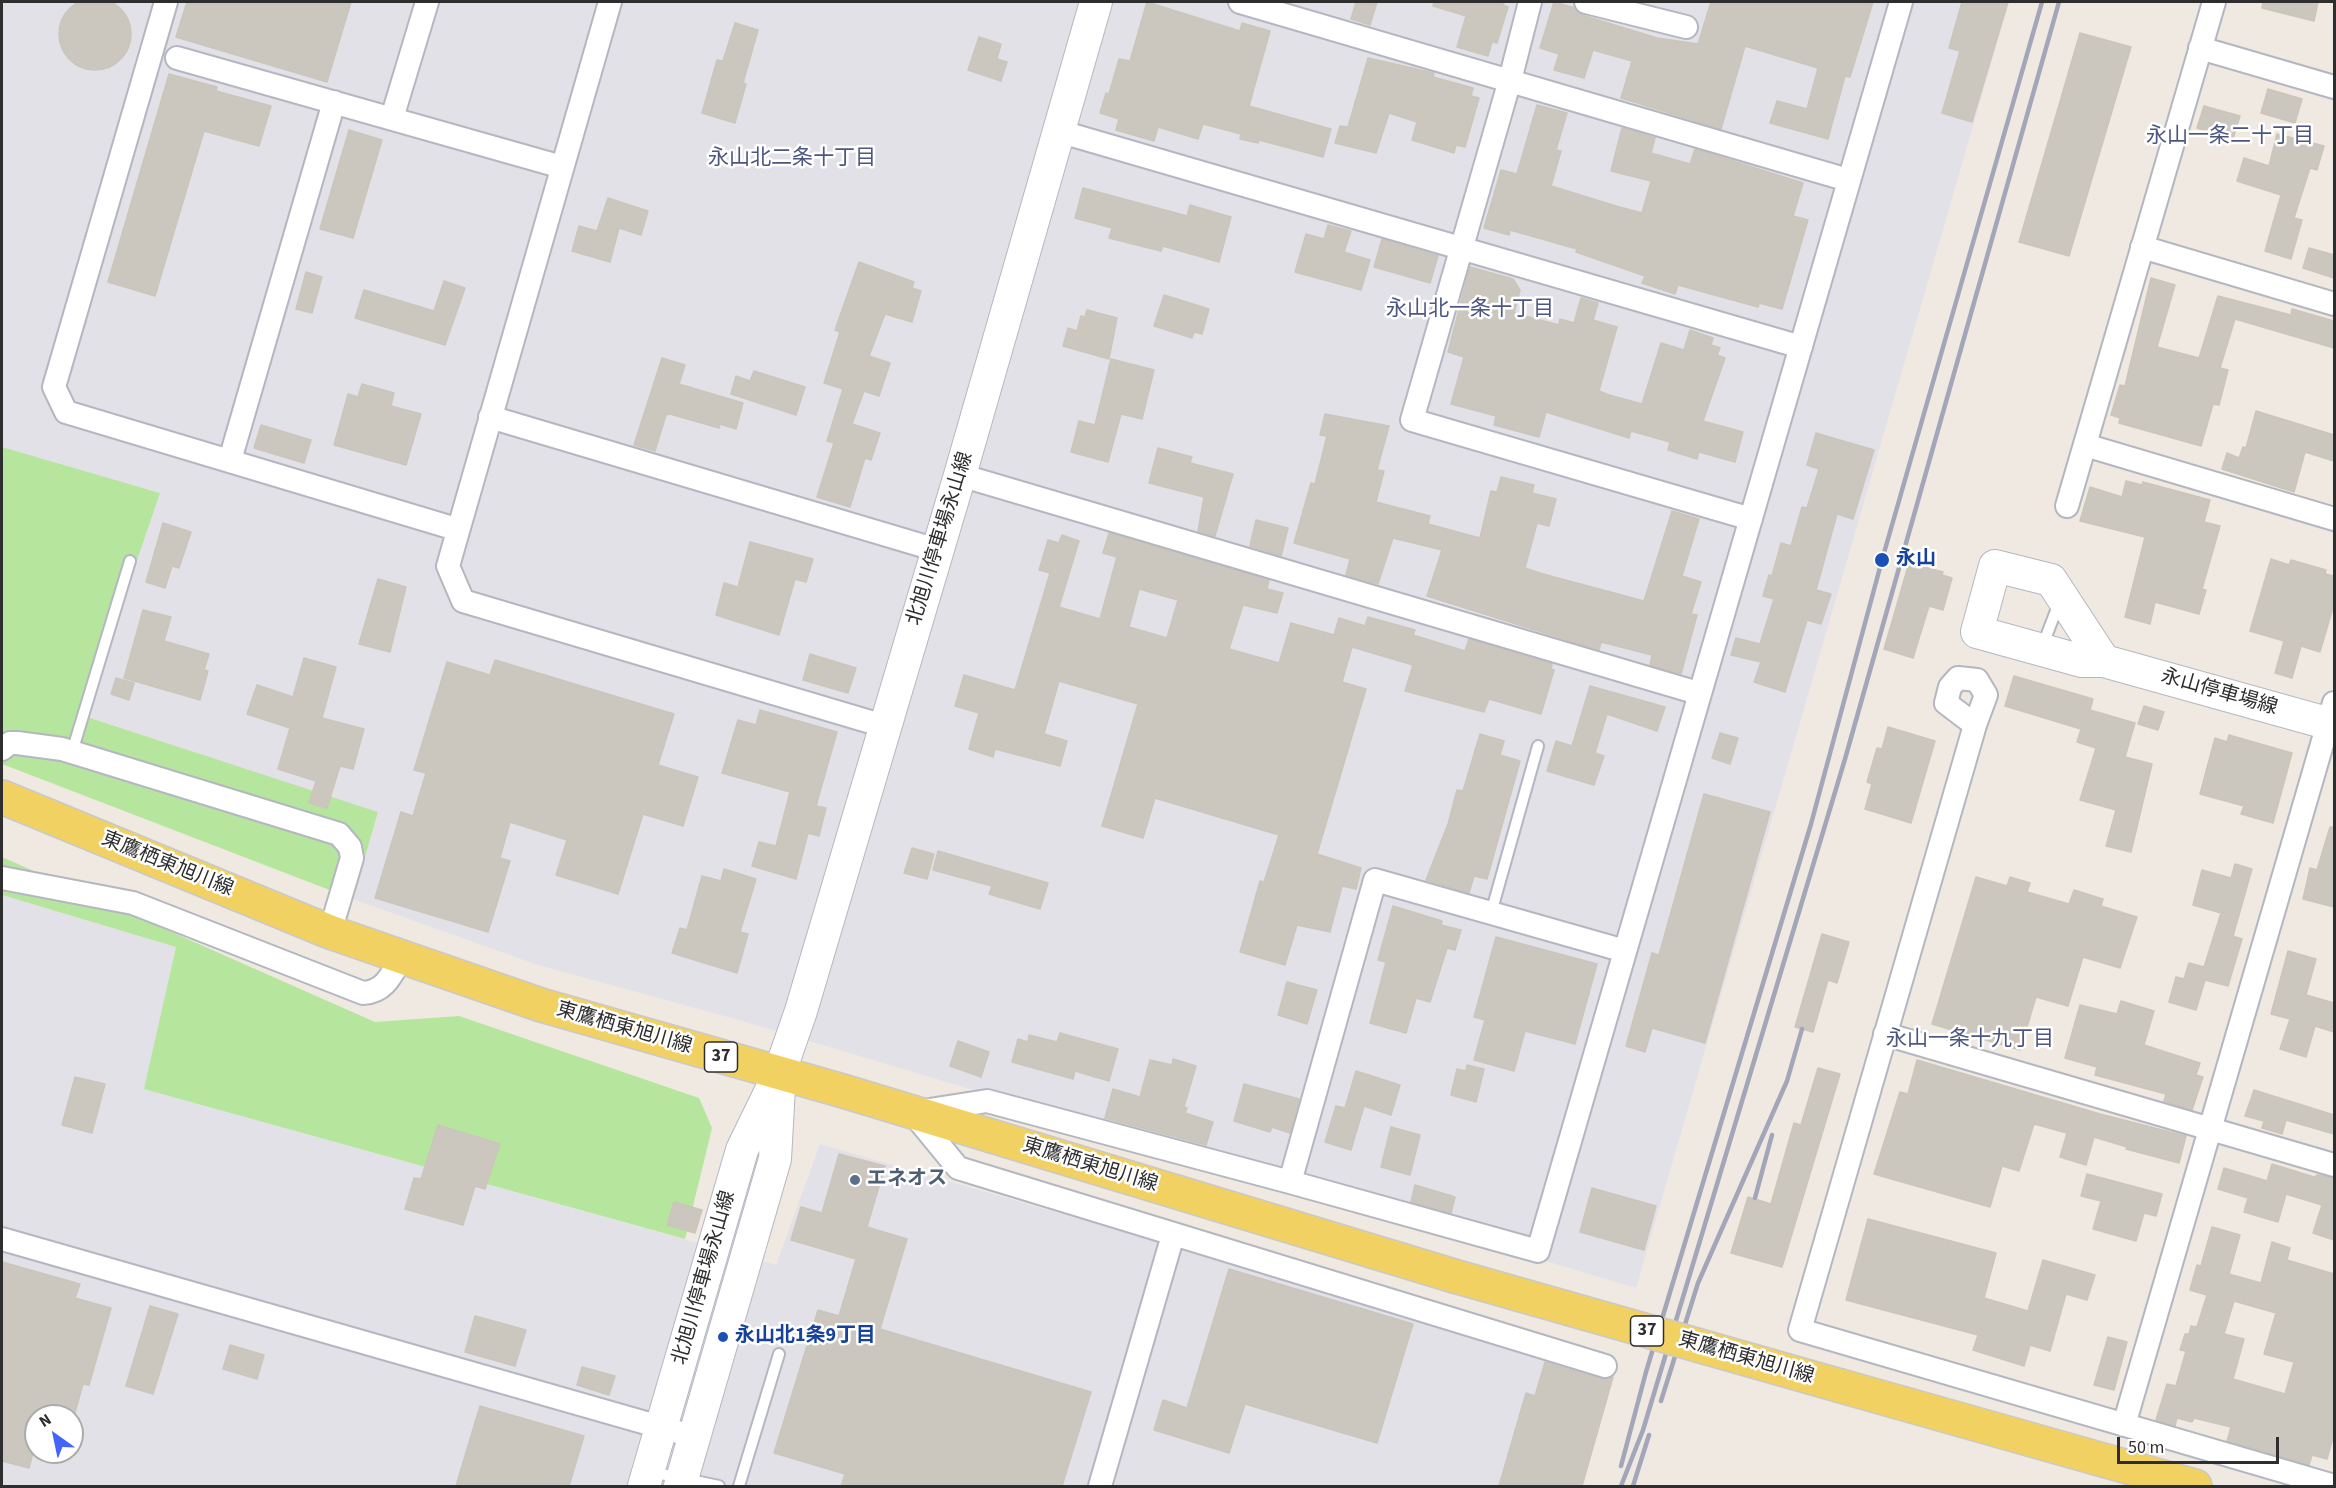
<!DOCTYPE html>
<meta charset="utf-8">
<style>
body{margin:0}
#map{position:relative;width:2336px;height:1488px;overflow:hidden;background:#efe9e1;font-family:"Source Sans 3",sans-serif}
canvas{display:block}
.frame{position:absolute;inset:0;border:3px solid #2e2e2e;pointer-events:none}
.north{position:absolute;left:24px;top:1404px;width:60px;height:60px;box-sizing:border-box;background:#fff;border:2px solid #ababab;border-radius:50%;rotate:327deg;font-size:16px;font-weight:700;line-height:24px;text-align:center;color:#2e2e2e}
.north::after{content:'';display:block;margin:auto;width:21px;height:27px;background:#4264fb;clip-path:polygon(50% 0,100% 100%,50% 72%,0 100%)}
.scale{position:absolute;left:2117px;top:1437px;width:162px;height:27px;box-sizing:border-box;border:3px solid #2e2e2e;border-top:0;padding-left:8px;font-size:18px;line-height:21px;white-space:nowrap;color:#2e2e2e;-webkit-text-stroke:4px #fff;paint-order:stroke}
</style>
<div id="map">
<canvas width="2336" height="1488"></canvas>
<div class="frame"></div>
<div class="north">N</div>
<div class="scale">50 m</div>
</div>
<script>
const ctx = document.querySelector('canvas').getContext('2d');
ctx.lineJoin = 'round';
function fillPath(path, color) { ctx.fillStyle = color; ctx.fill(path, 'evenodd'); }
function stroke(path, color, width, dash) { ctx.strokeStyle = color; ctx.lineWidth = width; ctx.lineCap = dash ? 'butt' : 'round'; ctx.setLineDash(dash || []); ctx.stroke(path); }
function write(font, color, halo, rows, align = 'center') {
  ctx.font = font + ' "Source Sans 3","Noto Sans JP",sans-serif'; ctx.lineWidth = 5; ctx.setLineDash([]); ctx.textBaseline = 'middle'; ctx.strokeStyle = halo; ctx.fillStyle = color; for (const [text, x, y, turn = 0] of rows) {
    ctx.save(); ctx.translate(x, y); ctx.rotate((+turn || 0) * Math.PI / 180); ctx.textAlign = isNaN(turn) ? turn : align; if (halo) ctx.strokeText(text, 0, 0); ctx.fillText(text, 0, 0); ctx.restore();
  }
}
const industrial = new Path2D(`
 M2 2H2009L1636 1288 739 1020 538 965 353 899 378 812 84 716 160 493 2 447Z
 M2 895 176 947 145 1089 776 1265 820 1144 1612 1373 1578 1486H2ZM36 1416H72V1452H36Z`);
const green = new Path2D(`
 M2 447 160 493 84 716 378 812 353 899 2 764Z
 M2 857 375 1022 459 1016 699 1098 712 1128 685 1239 144 1089 176 947 2 895Z`);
const building = new Path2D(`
 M59 34a36 36 0 1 1 72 0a36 36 0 1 1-72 0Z
 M187 2H351L327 82 176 37Z
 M1147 2 1240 31 1242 23 1270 31 1249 106 1331 129 1323 157 1259 140 1258 143 1240 139 1241 134 1203 124 1198 139 1158 127 1154 141 1116 130 1119 119 1100 113 1106 93 1109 94 1119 59 1130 61Z
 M1356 2H1377L1370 25 1351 19Z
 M1434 2H1504L1503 5 1508 7 1497 43 1492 42 1488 56 1457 47 1466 16 1433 6Z
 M1554 2 1575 8 1585 16 1657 38 1698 44 1711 2H1873L1850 77 1845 76 1828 139 1770 123 1777 101 1807 109 1818 68 1745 46 1721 129 1621 98 1632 61 1593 50 1584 78 1554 70 1559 54 1540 48Z
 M1962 2H2008L1972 122 1942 113 1960 51 1949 48Z
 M2263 2H2318L2314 21 2262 8Z
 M735 23 758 30 743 83 746 84 735 123 702 113 717 60 723 61Z
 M2080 33 2131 47 2069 256 2019 242Z
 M979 37 1001 44 997 59 1007 62 1001 81 968 70Z
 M1368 58 1434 73 1433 77 1473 88 1471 96 1479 98 1465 147 1456 145 1454 153 1412 140 1417 122 1389 113 1376 153 1335 143 1340 126 1348 127Z
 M169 74 217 87 216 91 271 106 259 146 204 131 155 296 108 282Z
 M2268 89 2302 99 2295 123 2261 113Z
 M1537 105 1567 113 1556 150 1561 151 1551 186 1616 206 1642 213 1651 181 1611 171 1622 128 1655 138 1651 153 1690 164 1695 149 1803 183 1793 216 1808 220 1782 309 1759 303 1758 307 1678 285 1675 294 1642 283 1645 276 1576 252 1577 249 1510 230 1509 235 1484 228 1501 170 1517 174Z
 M2204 106 2240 116 2233 139 2197 128Z
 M349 130 382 140 353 238 320 229Z
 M2277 134 2324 146 2317 170 2310 168 2294 218 2302 220 2291 259 2265 251 2281 195 2237 181 2244 158 2269 166Z
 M1083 188 1187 216 1190 205 1231 217 1219 262 1163 246 1161 251 1109 238 1112 228 1075 218Z
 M608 198 648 211 641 235 619 228 610 262 572 251 579 226 597 231Z
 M1328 225 1351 231 1344 252 1370 260 1361 290 1295 272 1306 234 1324 239Z
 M1382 239 1438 256 1430 283 1374 267Z
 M2309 248 2334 255V278L2303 268Z
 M859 262 914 282 912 288 921 291 912 322 885 314 869 356 890 363 879 396 864 391 852 424 880 433 871 460 865 458 850 507 817 497 834 443 827 441 843 389 824 383 840 332 835 330Z
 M1470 267 1513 279 1520 290 1514 313 1559 325 1560 319 1574 323 1581 298 1598 303 1593 320 1617 327 1599 391 1609 395 1642 404 1661 343 1684 350 1690 330 1713 338 1711 345 1720 348 1717 355 1725 358 1703 421 1743 432 1735 462 1699 452 1697 459 1668 450 1670 442 1631 431 1629 438 1546 412 1539 437 1494 425 1496 416 1451 404 1464 357 1448 352Z
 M306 272 322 277 312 313 296 309Z
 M2151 278 2175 285 2157 347 2199 358 2218 296 2291 315 2292 309 2334 321V348L2235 319 2220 368 2228 370 2219 405 2213 404 2201 446 2119 423 2120 418 2111 415 2120 385 2125 386Z
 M444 281 465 288 445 345 355 318 364 290 434 311Z
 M1164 295 1209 309 1202 334 1194 332 1192 338 1154 326Z
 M1087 310 1117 318 1109 359 1063 346 1068 328 1077 331 1081 316 1085 317Z
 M662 358 685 365 679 384 743 403 736 429 720 424 719 428 670 414 666 415 655 451 634 445Z
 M1111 359 1154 370 1142 419 1121 414 1108 462 1071 452 1079 421 1095 425Z
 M754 371 805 387 796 415 731 394 736 376 750 381Z
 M362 384 394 393 391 406 421 414 406 465 334 445 348 394 358 397Z
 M2256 411 2334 435V461L2305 452 2294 492 2222 469 2227 453 2239 458 2243 447 2246 448Z
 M1325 414 1389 426 1377 470 1384 471 1376 502 1430 516 1428 524 1480 538 1491 491 1497 492 1501 477 1534 485 1532 493 1556 499 1549 526 1537 523 1525 568 1543 574 1644 601 1672 511 1699 519 1682 576 1701 582 1691 614 1697 615 1681 674 1650 665 1652 655 1601 642 1599 650 1427 596 1442 550 1393 538 1378 584 1346 575 1350 559 1294 543 1311 483 1315 484 1327 436 1320 435Z
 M261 425 311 440 304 463 254 448Z
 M1816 433 1874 450 1853 519 1837 514 1816 590 1831 594 1821 624 1807 620 1785 692 1754 682 1761 662 1731 655 1736 638 1760 644 1774 599 1763 596 1769 575 1772 576 1781 543 1791 546 1802 507 1807 508 1819 469 1807 465Z
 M1158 448 1192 457 1190 463 1233 474 1215 536 1198 531 1204 497 1149 483Z
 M2126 481 2142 485 2143 482 2210 500 2204 522 2220 526 2202 589 2206 590 2199 614 2155 602 2150 624 2125 617 2145 537 2080 521 2090 487 2122 497Z
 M1256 520 1288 528 1281 556 1250 546Z
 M163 523 191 532 179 568 172 566 165 588 146 582Z
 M1109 533 1269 580 1267 589 1283 593 1277 613 1243 605 1229 649 1279 663 1291 623 1334 635 1339 618 1365 626 1368 617 1415 630 1413 635 1465 651 1469 639 1552 664 1551 669 1554 670 1541 714 1489 699 1484 712 1405 691 1413 665 1352 647 1342 682 1366 689 1317 854 1361 868 1356 889 1342 886 1330 932 1297 925 1285 965 1240 952 1260 881 1264 882 1279 835 1155 798 1143 838 1102 826 1138 704 1059 681 1044 734 1067 741 1060 766 995 749 993 757 969 749 979 713 955 706 964 675 1015 690 1050 573 1039 570 1048 540 1059 543 1062 535 1079 541 1059 607 1100 619 1117 557 1103 553ZM1139 589 1178 600 1167 638 1129 627Z
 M750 542 813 559 806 582 795 579 779 635 716 615 724 583 738 587Z
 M2271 559 2289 565 2291 560 2326 570 2325 574 2334 576V604L2320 652 2301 646 2292 678 2275 673 2284 641 2250 631Z
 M1909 563 1943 572 1942 575 1952 578 1943 610 1929 606 1913 658 1884 649Z
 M378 579 406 587 390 652 359 644Z
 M143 610 171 617 164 641 209 654 204 670 208 671 200 700 124 678Z
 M810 654 856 668 848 693 803 680Z
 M304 658 336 667 322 718 364 729 353 769 340 766 327 808 309 803 316 781 278 769 290 728 247 714 257 685 293 697Z
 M495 660 674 714 658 765 698 777 683 826 643 814 618 894 556 875 567 840 510 822 500 858 510 861 488 932 375 898 401 812 413 816 426 773 414 770 447 662 490 675Z
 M2014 676 2093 699 2090 710 2135 723 2125 757 2152 764 2131 852 2106 846 2116 810 2080 800 2096 748 2077 742 2081 729 2005 706Z
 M116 678 134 683 129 700 111 694Z
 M1590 686 1665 707 1657 731 1607 714 1595 753 1604 756 1594 785 1547 771 1556 741 1572 746Z
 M2144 706 2164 712 2158 730 2138 724Z
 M760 710 837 732 816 806 826 808 819 836 808 833 796 879 752 866 759 842 776 846 790 792 722 773 738 720 756 725Z
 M1888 727 1935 741 1911 823 1865 809 1872 784 1867 782 1877 748 1882 749Z
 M1720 733 1738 738 1730 764 1712 758Z
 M1480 734 1504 741 1500 755 1520 761 1487 879 1474 876 1469 893 1426 880 1448 824 1457 790 1463 791Z
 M2229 735 2292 753 2273 823 2241 814 2244 806 2200 794 2215 738 2227 742Z
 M1704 794 1770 812 1705 1043 1652 1028 1645 1052 1626 1046 1652 953 1659 955Z
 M2330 827H2334V907L2303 899 2310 868 2317 870Z
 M912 848 934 854 927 879 904 873Z
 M938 851 1048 883 1040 909 989 894 992 886 933 870Z
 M2235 864 2252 869 2233 936 2242 939 2228 986 2205 980 2196 1010 2169 1002 2176 977 2184 979 2189 963 2204 967 2221 913 2193 905 2202 870 2231 878Z
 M724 869 756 879 740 932 748 934 737 973 672 953 680 928 687 930 702 876 721 881Z
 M1976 877 2007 886 2010 877 2030 883 2027 892 2069 904 2074 890 2103 899 2101 906 2137 917 2120 968 2083 957 2068 1006 2036 997 2020 1050 1932 1024Z
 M1393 906 1442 921 1441 925 1461 930 1455 950 1447 948 1430 1002 1416 998 1406 1033 1370 1023 1386 962 1378 960Z
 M1822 934 1849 942 1837 983 1828 980 1813 1032 1795 1027Z
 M1496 937 1597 964 1575 1044 1525 1031 1514 1071 1474 1060 1485 1020 1474 1017Z
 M2288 951 2316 959 2306 995 2334 1003V1032L2315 1026 2306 1057 2280 1049 2290 1019 2271 1014Z
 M1287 982 1317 990 1307 1024 1278 1015Z
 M2121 1001 2154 1011 2144 1045 2200 1063 2196 1075 2203 1077 2192 1110 2164 1101 2166 1094 2095 1075 2097 1067 2065 1058 2080 1005 2117 1014Z
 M1060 1033 1118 1049 1109 1081 1075 1071 1073 1079 1012 1062 1018 1039 1028 1042 1029 1035 1057 1042Z
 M958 1041 989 1052 981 1077 950 1066Z
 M1173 1059 1196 1066 1184 1107 1187 1108 1185 1113 1213 1122 1206 1145 1105 1118 1113 1089 1140 1097 1150 1060 1172 1065Z
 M1917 1060 2100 1114 2186 1136 2179 1163 2126 1149 2127 1147 2094 1137 2086 1165 2060 1157 2067 1133 2034 1124 2019 1171 2002 1166 1990 1207 1874 1174 1900 1092 1908 1094Z
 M1467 1065 1484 1069 1476 1102 1451 1095 1457 1069 1466 1071Z
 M1818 1068 1840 1074 1782 1267 1731 1253 1748 1197 1771 1204 1794 1123 1801 1125Z
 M1356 1071 1400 1085 1391 1115 1364 1106 1351 1150 1325 1142 1336 1106 1345 1108Z
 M75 1077 105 1084 92 1133 62 1125Z
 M1244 1084 1299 1099 1290 1133 1272 1127 1270 1132 1234 1121Z
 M2254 1090 2334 1115V1134L2286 1120 2282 1134 2262 1128 2264 1121 2245 1116Z
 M438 1125 500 1144 485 1189 475 1186 463 1225 405 1209 414 1178 421 1179Z
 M1391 1127 1420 1135 1410 1175 1381 1167Z
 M839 1154 885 1166 867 1227 907 1239 880 1329 1091 1392 1062 1486H841L845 1474 774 1453 818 1310 839 1316 856 1259 791 1240 801 1207 822 1213Z
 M2272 1164 2314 1177 2318 1175 2334 1178V1240L2313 1233 2322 1205 2286 1194 2278 1222 2244 1212 2248 1198 2218 1189 2224 1168 2267 1181Z
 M2087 1174 2162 1194 2156 1216 2144 1213 2136 1241 2093 1229 2101 1201 2081 1196Z
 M1415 1185 1455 1197 1451 1213 1411 1202Z
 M1592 1188 1656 1206 1644 1250 1580 1232Z
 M674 1202 702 1210 695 1233 667 1225Z
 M1868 1219 1996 1253 1984 1298 2028 1311 2043 1260 2095 1275 2087 1300 2066 1294 2050 1351 2030 1345 2024 1366 1973 1350 1978 1335 1846 1300Z
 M2212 1227 2240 1235 2229 1274 2261 1283 2272 1242 2290 1248 2287 1260 2334 1274V1434L2327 1459 2312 1455 2309 1465 2227 1441 2231 1427 2194 1418 2192 1422 2177 1418 2175 1426 2156 1420 2167 1384 2176 1386 2186 1351 2180 1350 2185 1334H2189L2191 1326 2197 1327 2207 1295 2190 1290 2197 1265 2201 1266ZM2234 1301 2276 1313 2264 1354 2294 1362 2285 1394 2233 1379 2244 1339 2224 1334Z
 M2 1262 80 1284 75 1298 111 1308 89 1385 83 1384 74 1416H36V1441L29 1468 2 1461Z
 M1229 1269 1413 1324 1377 1443 1245 1404 1229 1453 1154 1430 1163 1400 1187 1408Z
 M150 1306 178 1314 153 1394 126 1386Z
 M475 1316 526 1330 515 1366 465 1352Z
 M2108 1337 2127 1342 2114 1390 2094 1385Z
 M230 1345 264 1355 257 1379 223 1369Z
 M1545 1362 1601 1379 1613 1377 1582 1486H1499L1526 1393 1535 1396Z
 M582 1367 615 1376 609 1395 577 1385Z
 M480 1406 584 1436 569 1486H456Z`);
const service = new Path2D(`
 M2042 647 2059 603
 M72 752 130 561
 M1491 913 1538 746
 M652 1472 719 1486
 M739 1486 779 1354`);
const minor = new Path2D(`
 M166 2 54 387 66 412 456 529
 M610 2 448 566 463 601 884 726
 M1240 2 1848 180
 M1530 2 1510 80 1412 420 1751 519
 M1586 2 1686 27
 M2200 48 2334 87
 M177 58 562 167
 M392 118 427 2
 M1058 131 1801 347
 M2142 247 2334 304
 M490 417 937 550
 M2085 445 2334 519
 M230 460 334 102
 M960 475 1698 693
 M2067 506 2214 2
 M1975 725 1986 695 1977 680 1958 678 1950 687 1946 703 1975 725 1800 1330 2334 1486
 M2 749 10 743H17L62 749 339 834 350 847 352 858 330 932
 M2 878 133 903 363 993C385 992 392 974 402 957
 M1885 1034 2334 1165
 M923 1111 987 1101 1290 1182 1538 1251 1901 2
 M912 1112 958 1168 1605 1366
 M1290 1182 1375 880 1625 951
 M2 1239 695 1437
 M2124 1425 2334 703
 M1100 1486 1173 1235`);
const secondary = new Path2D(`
 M2104 661 2051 580 1995 566 1977 632 2082 661H2104L2334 725
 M644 1486 742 1150 779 1074 801 1011 960 475 1096 2
 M680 1486 775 1159 779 1087`);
const primary = new Path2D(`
 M2 797 330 932 541 1005 843 1091 1454 1276
 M1841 1386 2195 1486`);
const rail = new Path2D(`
 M1755 1198 1772 1135
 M1661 1401 1698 1283 1787 1081 1802 1029
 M1621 1466 1646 1372 1811 824 1882 560 2042 2
 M1621 1486 1643 1430 1845 759 2059 2
 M1633 1486 1649 1435`);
const primaryBridge = new Path2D(`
 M1454 1276 1841 1386`);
const markers = [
 [1882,560,8,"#1a4fb4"],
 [855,1180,6,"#5c6f8a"],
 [723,1337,6,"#1a4fb4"]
];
const shields = [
 [721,1057,33],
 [1647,1331,33]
];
const shieldNames = [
 ["37",721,1057],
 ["37",1647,1331]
];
const streetNames = [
 ["北旭川停車場永山線",941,539,-73],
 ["永山停車場線",2219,693,16],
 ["東鷹栖東旭川線",167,865,22],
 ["東鷹栖東旭川線",624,1029,16],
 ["東鷹栖東旭川線",1090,1166,17],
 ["北旭川停車場永山線",705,1278,-74],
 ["東鷹栖東旭川線",1746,1359,16]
];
const transitNames = [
 ["永山",1896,560],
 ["永山北1条9丁目",735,1337]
];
const serviceNames = [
 ["エネオス",867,1180]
];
const neighbourhoodNames = [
 ["永山一条二十丁目",2230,137],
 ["永山北二条十丁目",792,159],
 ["永山北一条十丁目",1470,310],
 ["永山一条十九丁目",1970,1040]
];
fillPath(industrial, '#e3e1e8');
fillPath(green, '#b6e59e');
fillPath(building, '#cbc7bf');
stroke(building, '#cbc5ba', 1.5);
stroke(service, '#b4b7c1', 14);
stroke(minor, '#b4b7c1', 26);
stroke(secondary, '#b4b7c1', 34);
stroke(primary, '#c9c9c9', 36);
stroke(service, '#fff', 10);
stroke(minor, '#fff', 22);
stroke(secondary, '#fff', 32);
stroke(primary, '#f2d163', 33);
stroke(rail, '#a3a6b8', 4.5);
stroke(primaryBridge, '#c9c9c9', 36, []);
stroke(primaryBridge, '#f2d163', 33);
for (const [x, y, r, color] of markers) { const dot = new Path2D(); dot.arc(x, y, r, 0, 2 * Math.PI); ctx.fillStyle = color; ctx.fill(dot); stroke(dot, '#fff', 2); }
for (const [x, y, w] of shields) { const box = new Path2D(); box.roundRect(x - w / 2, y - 15, w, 30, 4.5); ctx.fillStyle = '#fff'; ctx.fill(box); stroke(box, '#2e2e2e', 1.5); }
write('bold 18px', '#2e2e2e', null, shieldNames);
write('20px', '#2e2e2e', '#fff', streetNames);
write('bold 20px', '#164399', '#fff', transitNames, 'left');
write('bold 20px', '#4e5e75', '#fff', serviceNames, 'left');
write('21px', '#4d5680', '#fff', neighbourhoodNames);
</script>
